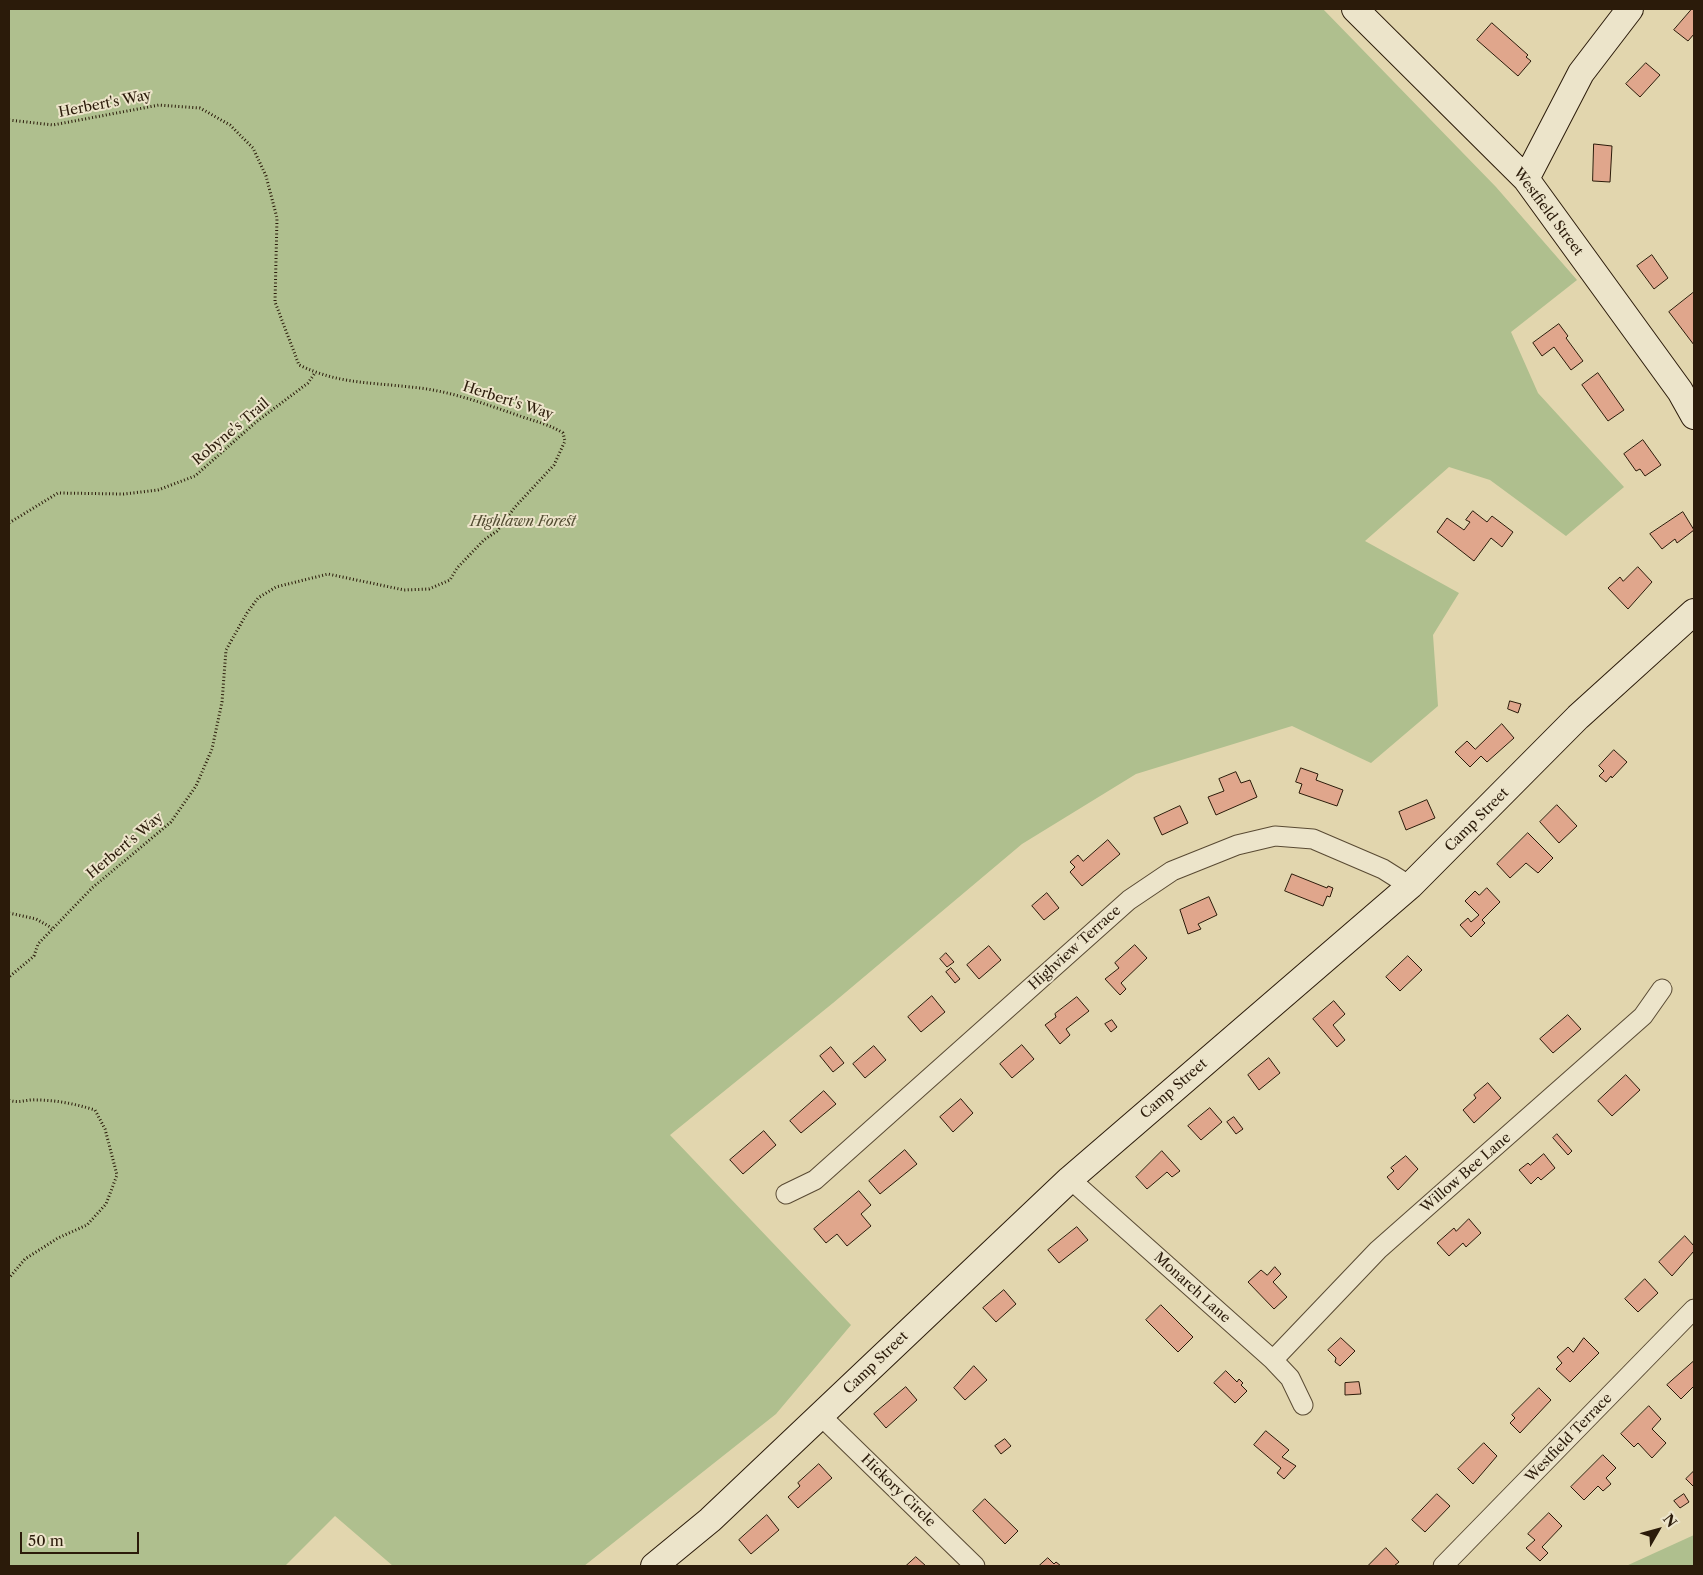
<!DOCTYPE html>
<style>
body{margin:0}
#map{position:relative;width:1703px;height:1575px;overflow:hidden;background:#e2d6ae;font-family:"Libre Caslon Text",serif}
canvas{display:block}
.frame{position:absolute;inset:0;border:10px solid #2b1b0a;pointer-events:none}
.north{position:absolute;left:1633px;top:1505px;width:50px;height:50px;-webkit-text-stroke:4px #ece4ca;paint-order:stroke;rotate:52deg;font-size:14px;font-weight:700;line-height:20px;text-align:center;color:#2b1b0a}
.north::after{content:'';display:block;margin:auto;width:18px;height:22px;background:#2b1b0a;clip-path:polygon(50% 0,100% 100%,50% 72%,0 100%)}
.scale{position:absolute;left:20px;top:1532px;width:119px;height:22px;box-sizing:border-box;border:2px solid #2b1b0a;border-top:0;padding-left:6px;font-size:15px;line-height:18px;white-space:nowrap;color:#2b1b0a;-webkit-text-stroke:4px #ece4ca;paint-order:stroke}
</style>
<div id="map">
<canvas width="1703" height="1575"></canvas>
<div class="frame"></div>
<div class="north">N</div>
<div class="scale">50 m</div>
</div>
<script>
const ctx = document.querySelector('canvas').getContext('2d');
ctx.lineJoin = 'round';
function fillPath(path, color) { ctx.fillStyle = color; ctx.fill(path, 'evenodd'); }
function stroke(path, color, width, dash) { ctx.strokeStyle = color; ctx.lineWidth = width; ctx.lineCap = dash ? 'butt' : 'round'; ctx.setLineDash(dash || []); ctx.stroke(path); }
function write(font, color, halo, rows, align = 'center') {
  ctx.font = font + ' "Libre Caslon Text",serif'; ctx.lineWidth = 4; ctx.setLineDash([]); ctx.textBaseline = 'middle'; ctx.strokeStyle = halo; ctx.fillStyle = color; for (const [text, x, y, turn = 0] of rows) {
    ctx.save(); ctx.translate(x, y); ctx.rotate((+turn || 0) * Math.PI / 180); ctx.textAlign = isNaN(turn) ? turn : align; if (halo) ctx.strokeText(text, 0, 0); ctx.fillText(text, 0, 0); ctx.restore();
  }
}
const green = new Path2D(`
 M9 9H1323L1496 187 1577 280 1511 332 1538 393 1624 487 1566 536 1490 480 1449 467 1365 541 1459 593 1433 635 1438 706 1371 763 1292 726 1136 774 1022 844 833 1003 670 1135 851 1325 776 1414 584 1566H393L335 1516 285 1566H9Z
 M1694 1535V1566H1626Z`);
const building = new Path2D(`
 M1692 9H1694V34L1688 41 1674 30Z
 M1492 23 1528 55 1526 57 1531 61 1518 76 1477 40Z
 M1646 63 1660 75 1640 97 1626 84Z
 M1594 144 1612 146 1610 182 1593 181Z
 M1652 255 1668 278 1654 289 1637 266Z
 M1693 293 1694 294V345L1669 312Z
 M1559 324 1568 336 1566 338 1583 361 1571 370 1554 347 1542 356 1533 343Z
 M1598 373 1624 410 1608 421 1582 385Z
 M1643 440 1661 465 1645 476 1640 469 1636 471 1624 454Z
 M1473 511 1487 522 1492 516 1513 532 1502 547 1491 538 1474 561 1437 532 1447 518 1464 530 1470 522 1466 520Z
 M1683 512 1694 530 1677 543 1675 539 1662 549 1650 534Z
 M1638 567 1652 582 1628 609 1608 588 1620 577 1623 581Z
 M1510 701 1521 704 1518 713 1508 709Z
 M1502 724 1514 738 1487 762 1481 756 1470 767 1455 752 1467 741 1475 749Z
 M1614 750 1627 762 1612 778 1611 776 1606 782 1599 776 1604 771 1599 766Z
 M1301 768 1318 774 1316 780 1343 790 1337 806 1299 793 1302 784 1296 782Z
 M1236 772 1241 783 1250 780 1257 797 1216 815 1208 797 1224 791 1219 779Z
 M1427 800 1435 818 1406 830 1399 812Z
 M1557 805 1577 826 1559 843 1540 822Z
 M1180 806 1188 823 1162 835 1154 818Z
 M1528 833 1553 858 1538 873 1526 863 1510 878 1497 864Z
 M1108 840 1120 854 1082 886 1070 872 1075 867 1070 862 1078 855 1083 861Z
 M1292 874 1327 888 1328 886 1333 888 1330 897 1327 896 1323 906 1285 891Z
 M1487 888 1500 902 1482 920 1485 923 1471 937 1460 925 1468 918 1471 922 1479 915 1465 901 1475 891 1479 895Z
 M1047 893 1059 908 1044 920 1032 906Z
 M1209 897 1217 915 1198 924 1201 929 1188 934 1180 910Z
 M1135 945 1147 958 1121 983 1126 989 1120 995 1105 979 1119 968 1115 963Z
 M989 946 1001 960 979 979 967 965Z
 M946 953 954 962 947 967 940 959Z
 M1408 956 1422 970 1400 991 1386 977Z
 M951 968 960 979 955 983 946 972Z
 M932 996 945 1012 921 1032 908 1017Z
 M1077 997 1089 1011 1066 1029 1070 1035 1060 1044 1045 1025 1056 1017 1055 1014Z
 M1334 1001 1345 1014 1333 1025 1345 1040 1337 1047 1313 1019Z
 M1568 1015 1581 1029 1553 1053 1540 1039Z
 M1112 1020 1117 1027 1111 1032 1105 1024Z
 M1022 1045 1034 1059 1012 1078 1000 1064Z
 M874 1046 886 1060 865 1078 853 1064Z
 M831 1047 844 1063 833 1072 820 1056Z
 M1269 1058 1280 1073 1259 1090 1248 1075Z
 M1626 1075 1640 1090 1612 1116 1598 1101Z
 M1488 1083 1501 1098 1474 1123 1463 1110 1476 1098 1474 1095Z
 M824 1091 836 1104 801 1133 790 1121Z
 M961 1099 973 1113 953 1132 940 1117Z
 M1210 1108 1222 1122 1201 1140 1188 1126Z
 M1234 1117 1243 1129 1236 1134 1227 1122Z
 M764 1131 776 1145 743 1174 730 1160Z
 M1557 1134 1572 1151 1568 1155 1553 1138Z
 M905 1150 917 1164 880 1194 869 1181Z
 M1162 1151 1180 1171 1172 1177 1167 1172 1147 1189 1136 1177Z
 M1544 1154 1555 1168 1541 1180 1538 1177 1531 1184 1519 1170 1528 1163 1530 1165Z
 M1406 1156 1418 1169 1398 1190 1387 1177 1394 1171 1391 1168Z
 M859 1191 871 1205 861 1214 871 1226 847 1246 837 1234 826 1243 814 1229Z
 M1469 1219 1481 1233 1466 1247 1463 1243 1449 1256 1437 1243 1454 1228 1456 1231Z
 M1077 1227 1088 1240 1059 1263 1048 1250Z
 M1685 1236 1694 1246V1251L1672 1276 1659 1262Z
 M1275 1267 1281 1274 1273 1282 1287 1297 1274 1309 1248 1282 1261 1270 1267 1275Z
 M1645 1279 1658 1293 1638 1312 1625 1299Z
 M1004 1290 1016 1304 996 1322 983 1308Z
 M1161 1305 1193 1337 1178 1352 1146 1320Z
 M1341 1338 1355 1351 1340 1366 1335 1362 1336 1358 1328 1350Z
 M1584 1338 1599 1353 1570 1382 1556 1369 1562 1363 1557 1357 1568 1347 1573 1352Z
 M1694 1361V1386L1681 1399 1667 1385Z
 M974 1366 987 1380 965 1400 954 1388Z
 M1226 1371 1237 1382 1239 1379 1243 1383 1241 1385 1247 1391 1235 1403 1214 1383Z
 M1359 1382 1361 1394 1345 1395V1383Z
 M906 1387 917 1400 886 1428 874 1414Z
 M1539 1388 1551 1400 1520 1433 1510 1423 1515 1418 1512 1415Z
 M1649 1406 1661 1419 1652 1429 1666 1443 1652 1458 1638 1443 1634 1447 1621 1434Z
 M1266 1431 1289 1450 1282 1457 1296 1466 1284 1479 1277 1473 1281 1468 1254 1445Z
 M1005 1439 1011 1446 1001 1454 995 1446Z
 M1484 1443 1497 1456 1473 1484 1458 1469Z
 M1603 1455 1616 1468 1606 1478 1611 1484 1603 1491 1598 1486 1584 1500 1571 1487Z
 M819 1464 832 1478 798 1508 788 1497 800 1486 798 1483Z
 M1694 1471V1484L1693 1486 1686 1479Z
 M1437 1494 1450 1506 1425 1532 1412 1520Z
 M1684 1494 1689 1502 1680 1508 1674 1501Z
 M985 1499 1018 1531 1005 1544 973 1511Z
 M1549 1513 1562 1526 1542 1547 1548 1553 1540 1561 1526 1548 1535 1540 1528 1534Z
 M767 1515 779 1530 751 1554 739 1540Z
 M1386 1548 1399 1562 1394 1566H1368Z
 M916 1557 926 1566H906Z
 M1048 1558 1054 1564 1056 1562 1061 1566H1039Z`);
const path = new Path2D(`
 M9 120 53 125 159 105 200 108 230 125 253 148 266 176 277 218 275 302 299 365C339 384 368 382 410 387 448 390 482 403 517 415 533 421 549 424 563 433L565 441 554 465 515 507 497 531 484 540 457 568 450 580 429 589 404 590 328 574 276 587 258 598 247 613 226 650 222 702 212 749 196 786 171 822 92 888 38 944 34 956 9 977
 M9 523 58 493 124 494 158 490 195 476 256 422 308 383 315 373
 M9 913 36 919 52 928
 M9 1100C18 1104 27 1099 36 1100 57 1100 75 1104 95 1110L105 1129 117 1175 106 1204 87 1225 58 1238 25 1259 9 1278`);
const street = new Path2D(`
 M1070 1179 1273 1360 1290 1378 1303 1405
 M786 1194 815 1180 1129 900 1172 871 1237 845 1275 836 1313 839 1383 869 1410 886
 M1273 1360 1378 1250 1643 1016 1662 989
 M821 1416 975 1566
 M1443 1566 1694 1309`);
const secondary = new Path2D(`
 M1355 9 1526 179 1680 391 1694 416
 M1526 179 1581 73 1630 9
 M654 1566 710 1520 1070 1179 1410 886 1578 717 1694 612`);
const streetNames = [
 ["Herbert's Way",105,104,-11],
 ["Westfield Street",1548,212,53],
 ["Herbert's Way",508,401,18],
 ["Robyne's Trail",231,432,-40],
 ["Camp Street",1477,820,-45],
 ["Herbert's Way",125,846,-40],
 ["Highview Terrace",1075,948,-42],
 ["Camp Street",1174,1089,-41],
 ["Willow Bee Lane",1466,1173,-41],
 ["Monarch Lane",1192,1288,42],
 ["Camp Street",876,1363,-44],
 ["Westfield Terrace",1569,1438,-46],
 ["Hickory Circle",898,1491,44]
];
const parkNames = [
 ["Highlawn Forest",523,522]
];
fillPath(green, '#afbf8e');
fillPath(building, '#e0a68c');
stroke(building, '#2b1b0a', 1);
stroke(street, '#594a33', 21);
stroke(secondary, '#2b1b0a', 28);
stroke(path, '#2b1b0a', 3, [1, 2.5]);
stroke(street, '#ece4ca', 19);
stroke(secondary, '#ece4ca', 26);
write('14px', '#2b1b0a', '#ece4ca', streetNames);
write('italic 14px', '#534c32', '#ece4ca', parkNames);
</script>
